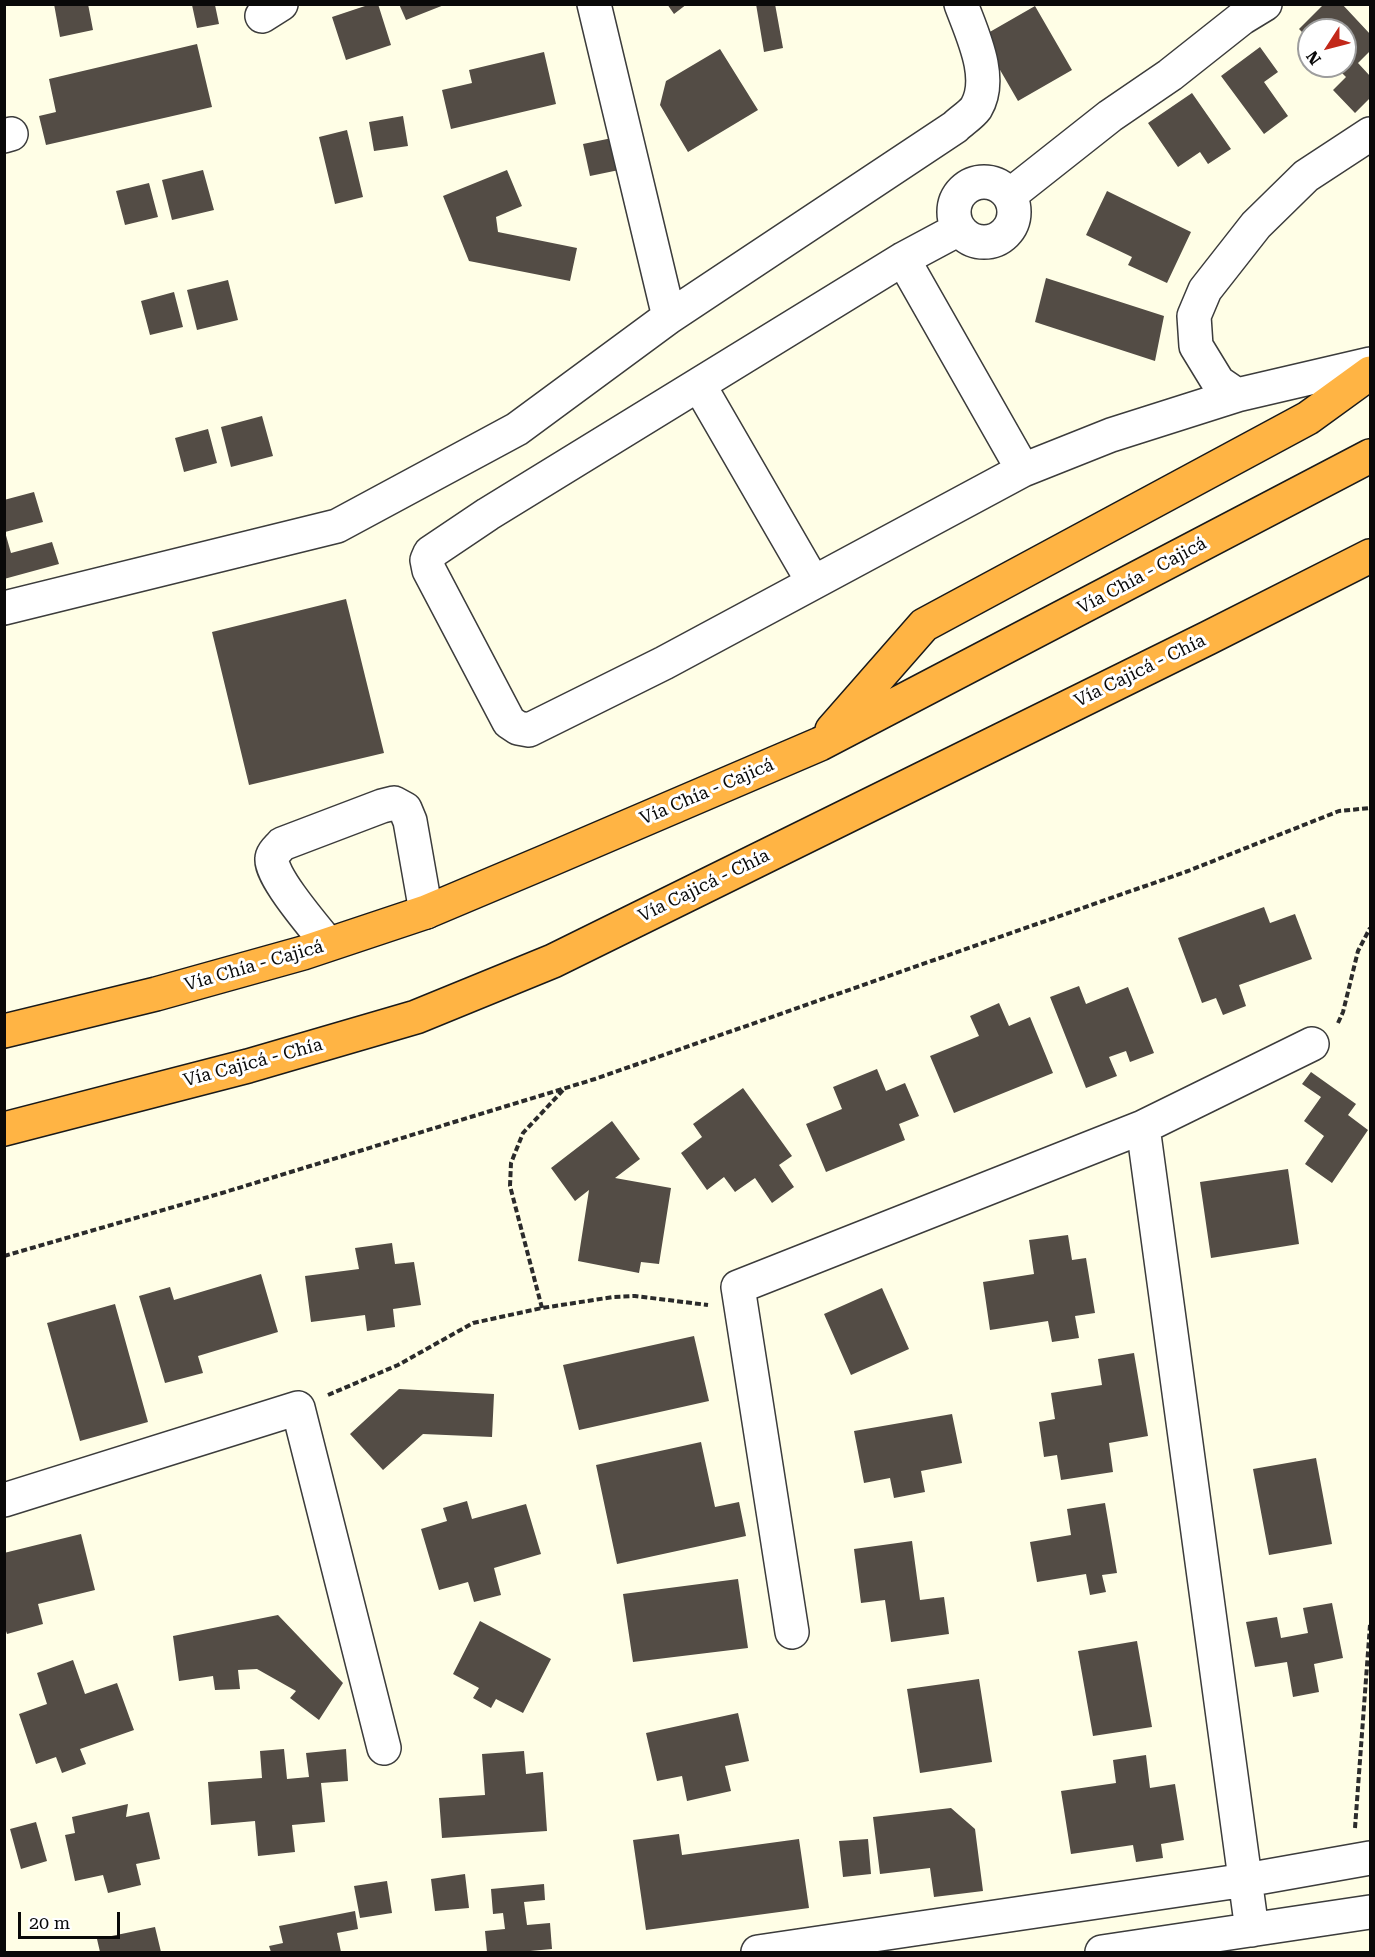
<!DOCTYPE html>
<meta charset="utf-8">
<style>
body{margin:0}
#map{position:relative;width:1375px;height:1957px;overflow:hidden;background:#fffee6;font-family:"Roboto Serif",serif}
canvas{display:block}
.frame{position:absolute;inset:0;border:6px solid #090909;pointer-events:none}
.north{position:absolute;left:1297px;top:18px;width:60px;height:60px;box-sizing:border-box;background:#fff;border:2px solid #9d9d9d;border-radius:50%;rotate:234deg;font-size:16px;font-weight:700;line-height:24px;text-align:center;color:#090909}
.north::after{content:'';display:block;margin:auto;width:21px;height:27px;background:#c22819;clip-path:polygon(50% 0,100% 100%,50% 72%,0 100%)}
.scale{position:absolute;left:18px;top:1912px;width:102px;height:27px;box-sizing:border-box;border:3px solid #090909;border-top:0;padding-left:8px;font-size:18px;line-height:21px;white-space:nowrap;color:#090909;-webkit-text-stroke:4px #fff;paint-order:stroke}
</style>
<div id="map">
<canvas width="1375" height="1957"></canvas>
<div class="frame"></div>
<div class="north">N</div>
<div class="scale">20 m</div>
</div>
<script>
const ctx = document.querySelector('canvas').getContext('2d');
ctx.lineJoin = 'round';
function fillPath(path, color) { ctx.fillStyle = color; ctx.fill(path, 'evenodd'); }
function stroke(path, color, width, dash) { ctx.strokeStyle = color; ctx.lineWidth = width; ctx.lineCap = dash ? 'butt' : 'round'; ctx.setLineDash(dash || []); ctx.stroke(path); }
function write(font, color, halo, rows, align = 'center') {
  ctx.font = font + ' "Roboto Serif",serif'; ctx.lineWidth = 6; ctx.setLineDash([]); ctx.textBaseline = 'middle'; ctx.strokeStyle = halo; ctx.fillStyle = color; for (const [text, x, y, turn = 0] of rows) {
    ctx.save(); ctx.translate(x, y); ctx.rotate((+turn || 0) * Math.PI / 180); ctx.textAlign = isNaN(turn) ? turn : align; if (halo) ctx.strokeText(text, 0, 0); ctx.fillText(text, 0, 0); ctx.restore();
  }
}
const building = new Path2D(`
 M54 4H88L93 30 60 37Z
 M371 4H378L391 45 346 60 332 17Z
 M399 4H443L444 5 406 20Z
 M667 4H687L674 14Z
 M756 4H775L783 48 764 52Z
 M1324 4H1342L1370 34V51L1358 63 1370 76V98L1355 113 1333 90 1346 77 1335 66H1345V30H1309V39L1299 29Z
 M192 5H215L219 24 197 28Z
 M1035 6 1072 70 1018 101 981 37Z
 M197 44 212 107 46 145 39 116 56 112 49 79Z
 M1260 47 1278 72 1264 82 1288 116 1264 134 1221 76Z
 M720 49 758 110 688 152 660 105 666 81Z
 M544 52 556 104 451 129 442 90 472 83 469 70Z
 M1192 93 1231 149 1208 164 1200 152 1178 167 1148 123Z
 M403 116 408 146 374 151 369 122Z
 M347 130 363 197 335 204 319 137Z
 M612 138 619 170 590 176 583 144Z
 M203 170 214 210 172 220 162 180Z
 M507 170 522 206 496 217 498 232 577 248 570 281 469 261 443 196Z
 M149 183 158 217 125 225 116 191Z
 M1107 191 1191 232 1167 283 1128 265 1132 257 1086 235Z
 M1046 278 1164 316 1155 361 1035 322Z
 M228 280 238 320 197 330 187 290Z
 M174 292 183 327 150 335 141 301Z
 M262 416 273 456 231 467 221 427Z
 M208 429 217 463 184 472 175 438Z
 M34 492 43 522 5 532 11 553 52 542 59 564 4 579V500Z
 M346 599 384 753 249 785 212 632Z
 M1264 907 1270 923 1295 914 1312 959 1239 985 1246 1006 1223 1015 1216 998 1202 1003 1178 938Z
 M1079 986 1086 1004 1128 987 1154 1053 1130 1062 1126 1051 1109 1057 1117 1076 1086 1088 1050 997Z
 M999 1003 1009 1026 1030 1017 1053 1073 954 1113 930 1056 979 1036 970 1016Z
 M877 1069 886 1091 905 1083 919 1116 899 1124 905 1140 826 1172 806 1124 842 1109 833 1087Z
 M1311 1072 1356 1104 1348 1115 1368 1130 1332 1183 1305 1164 1324 1136 1304 1121 1321 1097 1302 1084Z
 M743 1088 792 1156 779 1165 794 1187 772 1203 755 1178 735 1192 724 1177 707 1190 681 1153 702 1137 693 1124Z
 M612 1121 640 1159 615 1178 671 1188 659 1264 641 1262 639 1273 578 1261 589 1190 575 1201 551 1168Z
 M1288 1169 1299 1244 1211 1258 1200 1182Z
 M1068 1235 1072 1260 1086 1258 1095 1313 1075 1316 1079 1338 1052 1342 1048 1321 990 1330 983 1282 1034 1274 1029 1240Z
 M392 1243 395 1264 414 1262 421 1305 393 1309 395 1327 367 1331 365 1315 311 1322 305 1276 359 1269 355 1248Z
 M261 1274 278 1332 198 1356 203 1373 165 1383 139 1296 170 1287 174 1300Z
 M882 1288 909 1349 851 1375 824 1314Z
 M115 1304 148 1422 80 1441 47 1323Z
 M694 1336 709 1401 579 1430 563 1365Z
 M1134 1353 1148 1436 1109 1443 1113 1472 1061 1480 1057 1455 1044 1457 1039 1422 1055 1419 1051 1393 1102 1385 1098 1359Z
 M399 1389 494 1394 492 1437 423 1434 383 1470 350 1434Z
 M952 1414 962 1463 921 1471 925 1492 894 1498 890 1478 864 1483 854 1431Z
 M701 1442 715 1507 739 1502 746 1536 617 1564 596 1465Z
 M1316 1458 1332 1544 1269 1555 1253 1469Z
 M467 1501 472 1519 526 1504 541 1554 494 1568 501 1595 474 1602 468 1582 439 1590 421 1529 447 1521 443 1508Z
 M1105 1503 1117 1573 1102 1575 1106 1592 1090 1595 1086 1574 1037 1582 1030 1542 1071 1535 1067 1509Z
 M81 1534 95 1590 38 1604 43 1624 7 1634 4 1625V1553Z
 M912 1541 920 1600 944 1597 949 1634 891 1642 885 1600 861 1603 854 1549Z
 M738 1579 748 1648 633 1662 623 1594Z
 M1332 1603 1343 1658 1314 1664 1319 1692 1293 1697 1287 1662 1255 1667 1246 1622 1277 1617 1281 1638 1308 1633 1303 1608Z
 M278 1615 343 1683 319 1720 290 1698 296 1691 257 1669 238 1670 240 1689 215 1690 213 1676 179 1681 173 1636Z
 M480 1621 551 1659 523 1713 496 1699 491 1708 473 1698 479 1688 453 1674Z
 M1137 1641 1152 1727 1093 1736 1078 1651Z
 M73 1660 85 1694 117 1683 134 1730 80 1749 86 1764 62 1773 56 1757 36 1764 19 1714 47 1704 37 1673Z
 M979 1679 992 1762 920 1773 907 1689Z
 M738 1713 749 1761 725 1766 731 1791 687 1801 682 1776 657 1781 646 1733Z
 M284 1749 287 1779 309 1777 306 1753 346 1749 348 1781 321 1783 325 1822 292 1825 295 1852 258 1856 255 1821 211 1825 208 1782 262 1778 260 1751Z
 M524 1751 526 1774 543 1772 547 1831 442 1838 439 1798 485 1795 482 1754Z
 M1146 1755 1150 1788 1175 1784 1184 1840 1161 1844 1163 1858 1136 1862 1133 1845 1071 1854 1061 1791 1116 1783 1113 1760Z
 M128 1804 126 1817 149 1812 160 1859 136 1864 141 1885 108 1893 103 1875 75 1881 65 1835 75 1833 72 1817Z
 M951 1808 975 1829 983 1891 934 1897 930 1868 880 1874 873 1817Z
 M36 1822 47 1861 21 1869 10 1829Z
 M679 1834 682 1855 799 1839 809 1908 646 1930 633 1840Z
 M868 1839 871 1874 843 1877 839 1841Z
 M465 1874 469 1908 435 1911 431 1879Z
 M387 1881 392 1913 360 1918 354 1886Z
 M544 1884 545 1900 524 1902 527 1925 550 1923 552 1949 530 1951V1952H487L485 1931 505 1929 503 1913 493 1914 491 1889Z
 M355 1911 358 1929 337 1933 341 1952H271L269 1946 283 1943 279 1926Z
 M155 1927 161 1952H100L97 1939Z`);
const path = new Path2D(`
 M1338 1023 1343 1012 1358 951 1370 928
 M4 1256 222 1193 595 1079 1188 871 1339 811 1370 808
 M542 1308 510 1186 511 1163 523 1133 565 1088
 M328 1395 398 1365 473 1323 542 1308 613 1297 635 1296 708 1305
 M1355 1828 1370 1625`);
const minor = new Path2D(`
 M594 4 669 317
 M262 16 281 4
 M4 136 11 134
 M954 212a30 30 0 1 1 60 0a30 30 0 1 1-60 0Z
 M1010 195 1110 116 1170 75 1242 18 1265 4
 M959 229 903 259 488 514 430 553 427 560 429 570 509 722 518 728 529 730 664 663 1023 470 1111 435 1237 395 1370 364
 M903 259 1023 470
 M699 385 813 582
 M1237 395 1218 382 1196 346 1194 316 1205 290 1256 225 1306 176 1370 134
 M4 608 337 526 517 429 669 317 955 127C961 121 971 115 976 108 994 78 972 34 961 4
 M328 944C316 929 270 876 272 859 272 853 279 848 282 844L382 806 394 803 405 809 410 821 426 912
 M1143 1127 1252 1930
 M4 1500 298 1408 384 1748
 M792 1632 738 1287 1143 1127 1312 1044
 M758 1952 1246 1880 1370 1858
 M1102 1952 1370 1912`);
const highway = new Path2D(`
 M832 730 924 625 1308 418 1370 373
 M4 1031 156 994 303 953 426 912 547 861 820 744 1370 456
 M4 1129 248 1066 416 1017 553 961 1208 638 1370 556`);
const streetNames = [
 ["Vía Chía - Cajicá",1142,576,-28],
 ["Vía Cajicá - Chía",1140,671,-26],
 ["Vía Chía - Cajicá",707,792,-23],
 ["Vía Cajicá - Chía",704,886,-26],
 ["Vía Chía - Cajicá",254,966,-16],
 ["Vía Cajicá - Chía",253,1063,-15]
];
fillPath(building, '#534c45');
stroke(minor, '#3c3c3c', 36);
stroke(highway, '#1a1a1a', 36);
stroke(path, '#2b2b2b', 4, [6, 3]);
stroke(minor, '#fff', 33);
stroke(highway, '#ffb444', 33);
write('18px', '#090909', '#fff', streetNames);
</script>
